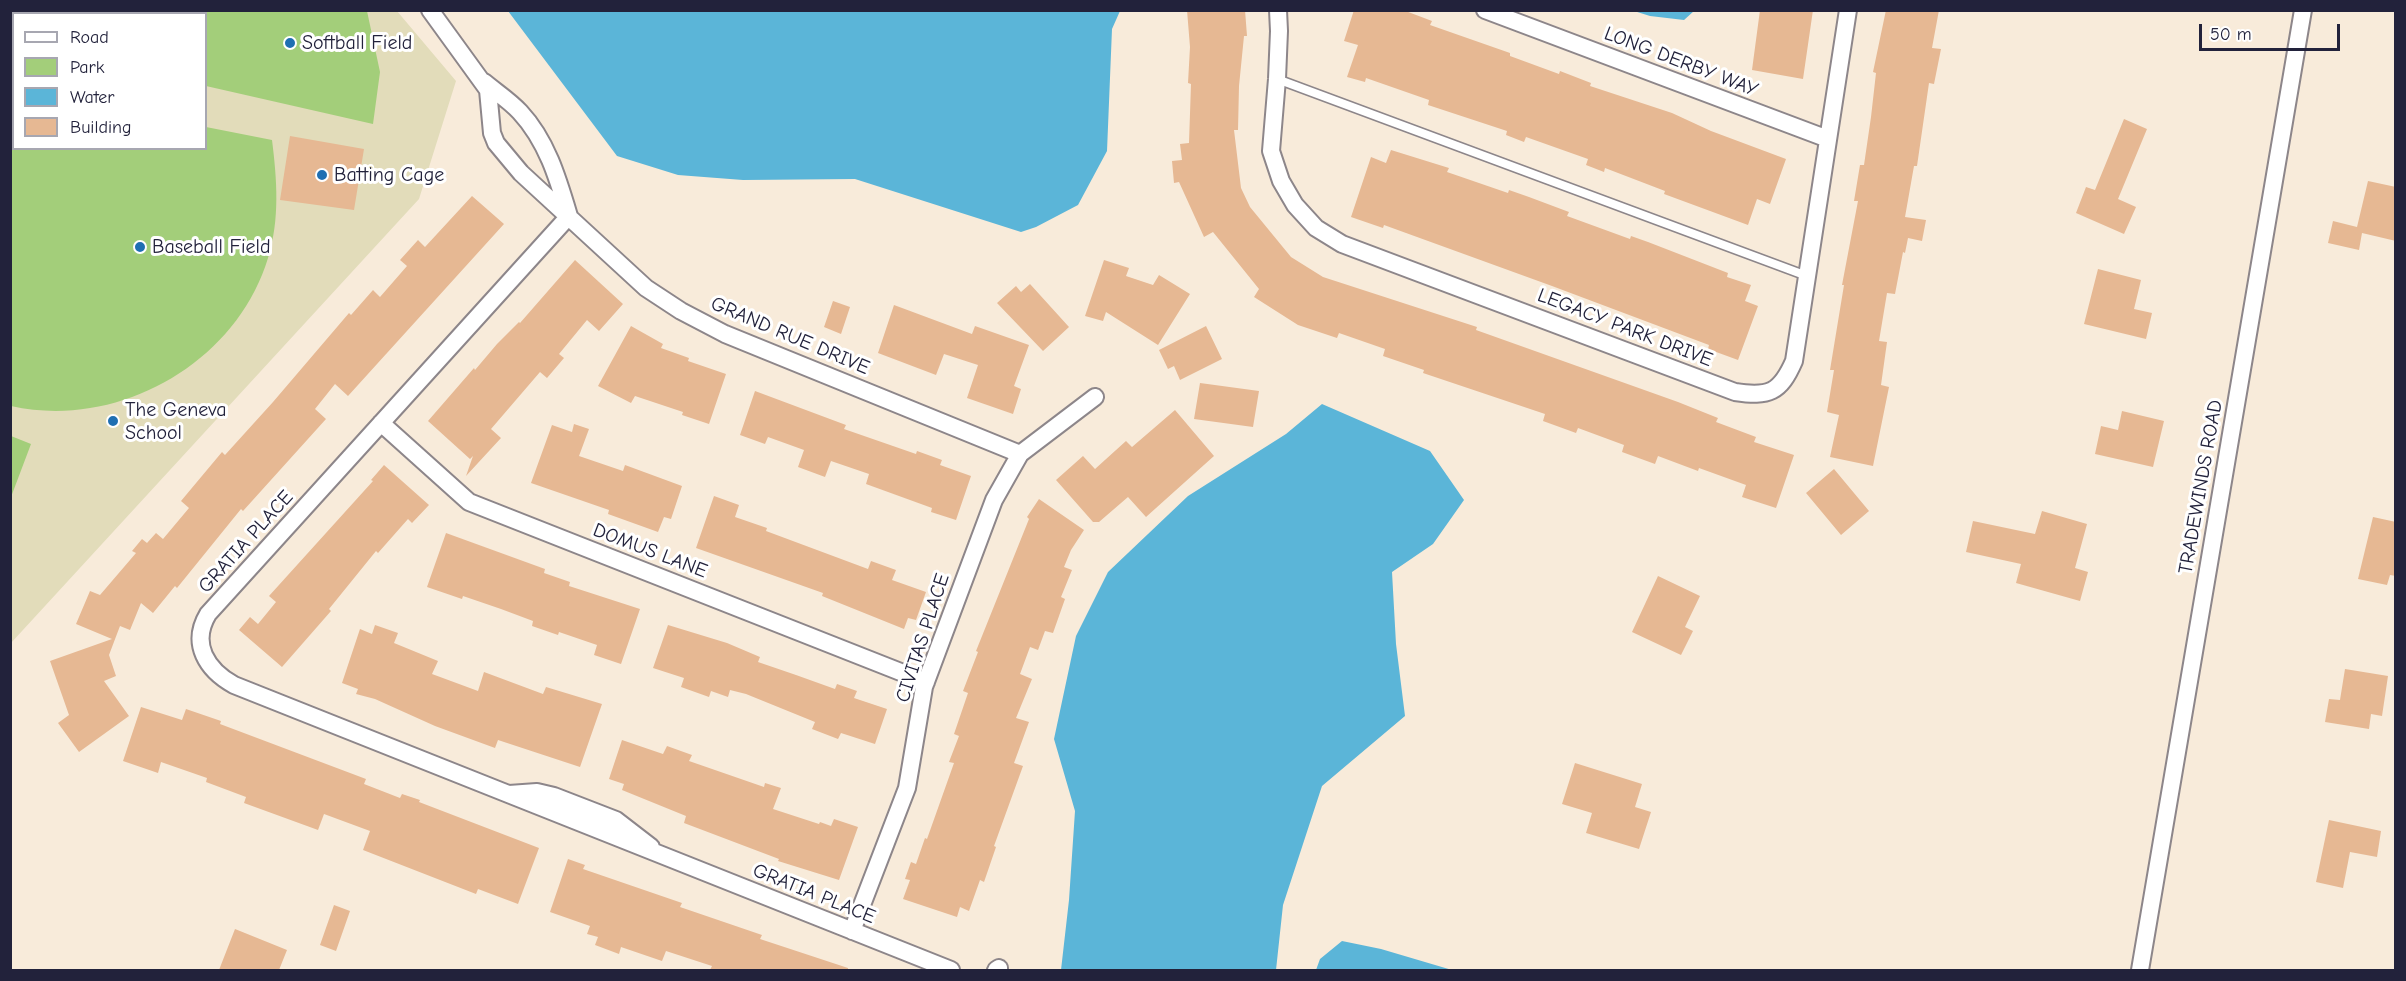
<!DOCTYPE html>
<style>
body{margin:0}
#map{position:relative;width:2406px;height:981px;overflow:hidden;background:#f8ebda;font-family:"Comic Neue",sans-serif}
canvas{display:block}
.frame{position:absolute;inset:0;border:12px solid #22223b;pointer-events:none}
.legend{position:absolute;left:12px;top:12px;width:195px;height:138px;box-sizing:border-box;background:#fff;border:2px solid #a7a7b1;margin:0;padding:8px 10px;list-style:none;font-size:18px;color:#22223b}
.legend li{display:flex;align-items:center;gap:12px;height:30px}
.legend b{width:30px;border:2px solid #a7a7b1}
.scale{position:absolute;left:2199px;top:24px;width:141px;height:27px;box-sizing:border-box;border:3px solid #22223b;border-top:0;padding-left:8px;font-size:18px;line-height:21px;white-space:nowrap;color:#22223b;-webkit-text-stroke:4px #fff;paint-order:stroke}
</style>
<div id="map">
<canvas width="2406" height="981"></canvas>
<div class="frame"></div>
<ul class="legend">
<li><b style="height:8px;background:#fff"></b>Road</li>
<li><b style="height:16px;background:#a3ce7a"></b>Park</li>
<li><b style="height:16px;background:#5bb5d8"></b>Water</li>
<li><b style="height:16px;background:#e6b893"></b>Building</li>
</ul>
<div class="scale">50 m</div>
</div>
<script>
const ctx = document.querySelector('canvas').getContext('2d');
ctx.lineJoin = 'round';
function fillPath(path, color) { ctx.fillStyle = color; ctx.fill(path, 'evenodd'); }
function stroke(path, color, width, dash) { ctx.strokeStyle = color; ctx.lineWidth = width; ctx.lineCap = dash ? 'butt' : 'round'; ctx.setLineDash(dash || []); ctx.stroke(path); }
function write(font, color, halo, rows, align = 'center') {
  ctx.font = font + ' "Comic Neue",sans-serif'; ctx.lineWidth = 6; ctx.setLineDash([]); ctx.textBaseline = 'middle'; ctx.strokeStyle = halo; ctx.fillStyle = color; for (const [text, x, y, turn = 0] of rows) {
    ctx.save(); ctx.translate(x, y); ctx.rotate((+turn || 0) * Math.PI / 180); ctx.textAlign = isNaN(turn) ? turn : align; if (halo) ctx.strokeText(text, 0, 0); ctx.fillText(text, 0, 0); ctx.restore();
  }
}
const built = new Path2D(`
 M11 11H397L456 81 419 199 11 643ZM14 14H206V148H14Z`);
const green = new Path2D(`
 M204 11H367L380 72 373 124 206 86Z
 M11 67H14V148H206V127L272 140C277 180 280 219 268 258 236 364 117 430 11 406Z
 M11 436 31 444 11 497Z`);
const water = new Path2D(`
 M508 11H1120L1112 29 1107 151 1078 205 1036 227 1021 232 855 179 743 180 678 175 617 156Z
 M1634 11H1694L1684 20 1650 16Z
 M1322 404 1430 451 1464 500 1433 544 1392 572 1396 644 1405 716 1322 786 1283 905 1276 970H1061L1069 900 1075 811 1054 739 1076 636 1108 572 1188 496 1286 434Z
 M1342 941 1381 949 1452 970H1316L1320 959Z`);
const building = new Path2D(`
 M1187 10H1245L1247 36H1244L1239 86 1238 130H1234L1241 188 1250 207 1291 257 1323 277 1477 327 1476 330 1678 402 1718 418 1716 422 1756 437 1754 442 1794 455 1776 508 1742 497 1746 485 1699 468 1698 471 1658 456 1655 464 1622 452 1624 445 1578 428 1576 433 1543 421 1545 414 1423 373 1424 370 1383 356 1385 349 1339 333 1337 338 1298 325 1254 297 1259 289 1213 232 1204 237 1179 182 1174 183 1172 161 1182 160 1180 144 1189 143 1191 84 1188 83 1190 47Z
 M1354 10H1403L1432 21 1430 25 1510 53V56L1559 74 1560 71 1591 83 1590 86 1672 113 1711 131 1786 159 1770 204 1757 199 1748 225 1664 194 1665 191 1605 168 1604 172 1586 165 1588 159 1526 137 1524 142 1506 135 1507 131 1428 105 1429 100 1366 78 1365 82 1347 77 1358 45 1344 41Z
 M1760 10H1813L1803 79 1752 70Z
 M1886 10H1939L1932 48 1941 49 1934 84 1929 83 1917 166H1914L1905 217 1926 220 1922 241 1908 238 1905 253 1903 252 1895 294 1887 293 1879 341 1887 342 1881 385 1889 387 1873 466 1830 457 1839 415 1827 412 1834 370H1830L1844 285H1842L1858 201H1854L1860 165H1864L1871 117 1876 73 1873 72Z
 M2124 119 2147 129 2118 199 2136 207 2124 234 2076 213 2086 187 2095 190Z
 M290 136 364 149 354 210 280 200Z
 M1391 150 1449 168 1447 172 1508 193 1509 190 1529 197 1569 212 1567 216 1630 239 1631 236 1648 242 1728 273 1727 277 1751 285 1745 301 1758 306 1738 360 1708 349 1709 345 1552 286 1384 225 1383 228 1351 217 1371 157 1386 163Z
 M2368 181 2396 187V241L2362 233 2359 250 2328 243 2333 221 2357 227Z
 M472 196 504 224 348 396 335 384 315 409 326 419 243 511 241 509 177 588 175 586 153 613 141 603 130 630 120 626 109 655 116 676 104 681 129 716 79 752 58 723 69 715 50 661 112 639 76 624 90 591 100 595 136 553 132 551 142 539 147 543 156 533 163 539 189 508 181 501 222 452 225 455 273 402 349 313 351 315 373 290 380 297 407 266 400 260 418 240 425 247Z
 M575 260 623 304 599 331 587 320 559 354 564 358 547 378 540 372 491 429 501 438 466 476 473 456 470 459 428 421 474 368 475 370 497 344 519 322 520 323Z
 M1104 260 1129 268 1126 276 1153 285 1159 275 1190 294 1158 345 1106 312 1103 321 1085 316Z
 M2098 269 2141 280 2134 309 2152 313 2146 339 2084 324Z
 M1030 284 1069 327 1043 351 997 303 1016 286 1021 292Z
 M833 301 850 307 841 334 824 327Z
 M894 305 972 334 975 326 1029 345 1014 386 1021 389 1013 414 967 398 978 365 944 354 936 375 878 353Z
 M631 326 663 344 661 348 689 358 688 361 726 374 709 424 682 415 683 412 635 396 631 403 598 386Z
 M1206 326 1222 359 1180 380 1174 366 1168 369 1159 350Z
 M1200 383 1259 391 1253 427 1194 419Z
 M755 391 846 425 844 429 916 454 917 451 942 460 940 465 971 476 956 520 931 512 932 508 866 484 869 474 831 461 825 477 798 467 804 450 768 437 765 444 740 435Z
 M1175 410 1214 456 1146 517 1128 497 1099 522H1093L1056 480 1083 456 1095 469 1126 441 1132 447Z
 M2122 411 2164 421 2153 467 2095 454 2101 426 2118 430Z
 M574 424 589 429 579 456 623 471 625 465 682 486 671 519 664 517 658 532 608 514 609 510 531 483 552 425 572 432Z
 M384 465 429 505 412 523 408 519 378 553 376 551 329 609 331 611 282 667 239 630 250 617 258 624 276 602 269 596 373 481 371 480Z
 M1834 469 1869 511 1841 535 1806 493Z
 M714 496 739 505 735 517 767 528 766 531 868 569 871 561 896 570 892 580 926 592 916 620 908 618 904 629 822 596 823 593 696 548Z
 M1039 499 1084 530 1071 550 1064 567 1072 570 1061 597 1065 599 1053 633 1045 631 1038 650 1030 647 1020 674 1032 679 1016 718 1029 722 1014 763 1023 766 994 846 996 847 984 882 980 880 969 911 960 907 957 917 903 899 910 880 905 879 911 862 916 864 925 838 927 839 954 763 949 762 959 736 954 734 968 693 963 691 978 652 976 651 1029 519 1027 517Z
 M2042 511 2087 524 2075 568 2088 572 2080 601 2016 583 2021 564 1966 552 1973 521 2035 534Z
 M2373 517 2396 522V576L2390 575 2387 585 2358 579Z
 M446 533 545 569 544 573 570 582 569 586 640 609 621 664 594 655 597 645 559 632 558 635 532 626 533 621 501 609 463 596 462 599 427 587Z
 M1658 576 1700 596 1685 627 1693 631 1681 655 1632 632Z
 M375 625 398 633 394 643 438 661 432 674 478 691 484 672 543 694 546 687 602 704 580 767 498 740 495 748 435 726 375 699 356 694 358 689 342 683 360 629 372 634Z
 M668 625 727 643 760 657 758 662 796 675 835 689 837 684 857 691 854 698 887 709 875 744 841 733 838 739 812 729 815 722 746 694 730 690 728 697 711 691 709 697 681 687 684 678 653 668Z
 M2345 669 2388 676 2382 716 2371 714 2369 729 2325 722 2329 699 2340 700Z
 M141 707 182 720 186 709 221 721 220 724 366 779 364 784 400 798 402 794 420 800 419 802 539 848 518 904 478 889 476 894 363 850 370 831 324 814 318 830 244 803 246 797 206 782 207 778 161 762 158 773 123 761Z
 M622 740 663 754 667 746 692 755 689 761 764 787 765 783 781 788 773 809 819 824 820 822 831 826 834 819 858 827 839 880 778 861 779 859 684 823 686 816 622 790 624 784 609 779Z
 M1575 763 1642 784 1635 807 1651 812 1639 849 1586 833 1592 813 1562 804Z
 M2329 820 2381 831 2377 857 2350 852 2343 888 2316 882Z
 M568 859 585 865 583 869 682 903 680 907 762 935 760 939 848 968V970H710L712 966 666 951 662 961 621 947 619 954 595 945 598 937 587 934 590 926 550 912Z
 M334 905 350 911 336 951 320 945Z
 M235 929 287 950 279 970H219Z`);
const service = new Path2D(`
 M1277 79 1807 276`);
const minor = new Path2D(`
 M430 10 488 90 492 133 496 143 521 173 646 288 681 311 725 334 1020 454
 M1278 10 1279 31 1277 79 1271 151 1281 181 1295 205 1316 228 1342 244 1735 392C1769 397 1780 393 1794 361L1848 10
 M1485 10 1828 139
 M484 82C496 92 510 101 520 112 547 141 558 179 569 216
 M569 216 208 614C190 644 207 670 234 685L951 970
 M381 423 469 502 926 682
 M509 794 537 792 554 796 616 820 651 847
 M852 931 907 788 924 687 994 500 1020 454 1095 397
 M996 970 999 968
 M2140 970 2303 10`);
const markers = [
 [290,43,6,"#1f6fb2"],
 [322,175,6,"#1f6fb2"],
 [140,247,6,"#1f6fb2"],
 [113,421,6,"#1f6fb2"]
];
const poiNames = [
 ["Softball Field",302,43],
 ["Batting Cage",334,175],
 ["Baseball Field",152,247],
 ["The Geneva",125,410],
 ["School",125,433]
];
const streetNames = [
 ["LONG DERBY WAY",1681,62,21],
 ["LEGACY PARK DRIVE",1625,328,21],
 ["GRAND RUE DRIVE",790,336,23],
 ["TRADEWINDS ROAD",2201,487,-80],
 ["GRATIA PLACE",246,542,-48],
 ["DOMUS LANE",650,551,21],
 ["CIVITAS PLACE",923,638,-72],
 ["GRATIA PLACE",814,894,22]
];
fillPath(built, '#e2dcba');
fillPath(green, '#a3ce7a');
fillPath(water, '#5bb5d8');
fillPath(building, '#e6b893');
stroke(service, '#8d868a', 11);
stroke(minor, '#8d868a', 20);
stroke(service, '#fff', 8);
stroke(minor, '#fff', 16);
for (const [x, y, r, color] of markers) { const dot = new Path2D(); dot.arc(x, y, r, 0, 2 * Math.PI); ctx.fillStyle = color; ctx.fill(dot); stroke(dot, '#fff', 2); }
write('20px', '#22223b', '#fff', poiNames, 'left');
write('20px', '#22223b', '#fff', streetNames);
</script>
